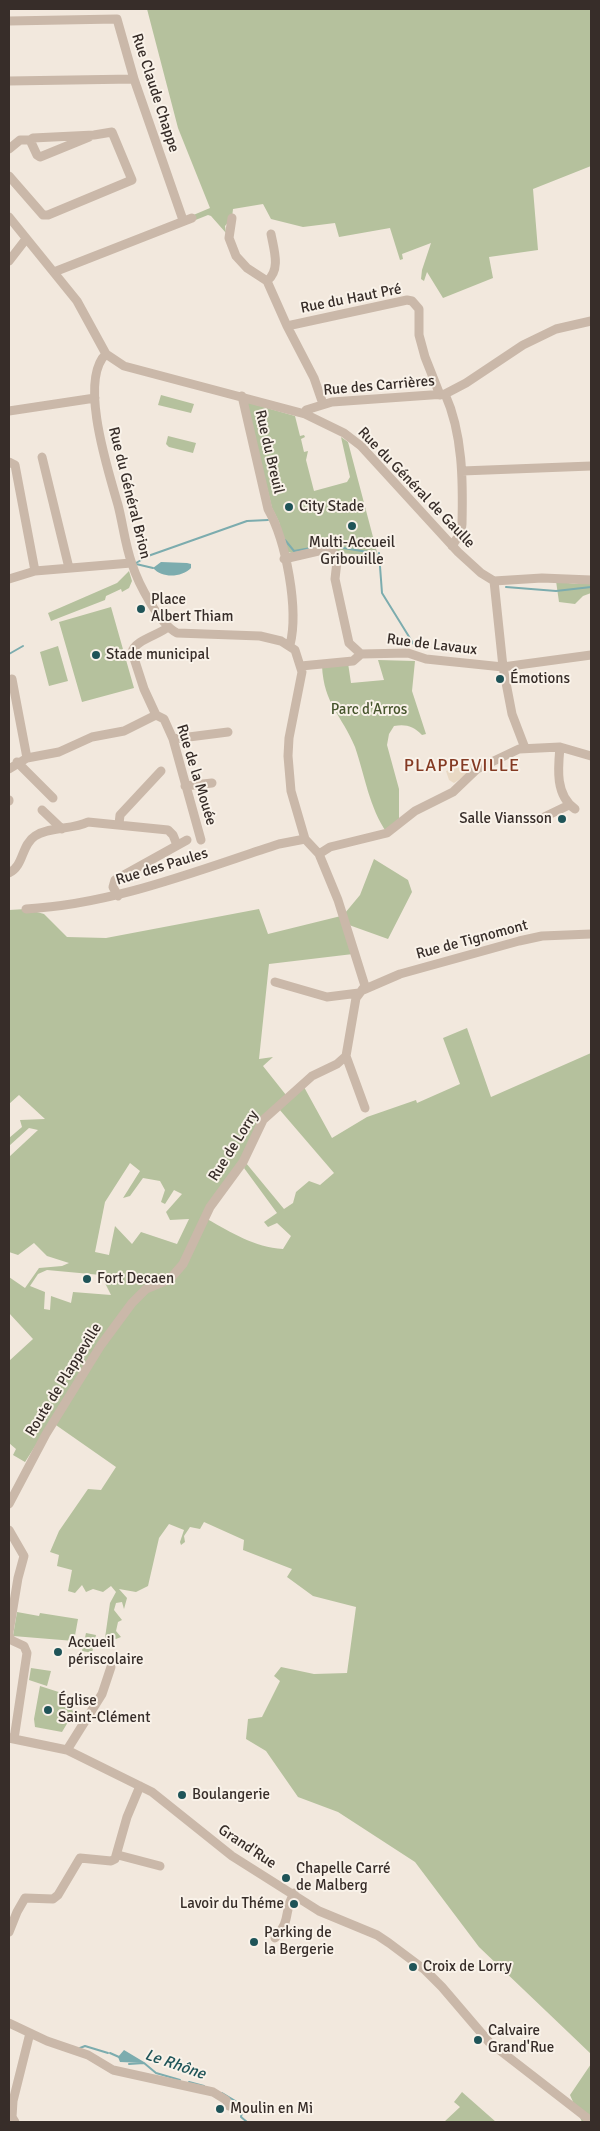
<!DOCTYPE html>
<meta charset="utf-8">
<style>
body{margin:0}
#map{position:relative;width:600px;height:2131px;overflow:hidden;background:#f2e8dd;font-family:Signika,sans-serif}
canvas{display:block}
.frame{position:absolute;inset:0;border:10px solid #372d29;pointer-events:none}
</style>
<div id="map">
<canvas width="600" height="2131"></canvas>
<div class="frame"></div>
</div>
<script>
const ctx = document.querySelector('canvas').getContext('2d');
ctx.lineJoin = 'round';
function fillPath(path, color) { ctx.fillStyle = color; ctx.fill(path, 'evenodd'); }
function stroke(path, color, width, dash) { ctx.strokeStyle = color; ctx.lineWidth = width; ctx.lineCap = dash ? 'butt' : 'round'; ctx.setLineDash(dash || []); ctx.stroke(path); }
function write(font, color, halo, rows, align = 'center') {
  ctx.font = font + ' Signika,sans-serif'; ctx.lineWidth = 4; ctx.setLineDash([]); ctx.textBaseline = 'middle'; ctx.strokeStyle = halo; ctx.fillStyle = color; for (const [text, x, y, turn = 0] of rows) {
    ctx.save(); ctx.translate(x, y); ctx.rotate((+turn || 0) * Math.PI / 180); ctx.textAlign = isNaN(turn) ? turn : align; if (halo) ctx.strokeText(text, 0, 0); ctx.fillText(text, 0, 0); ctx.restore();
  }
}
const green = new Path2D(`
 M147 9H591V166L533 189 538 250 489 257 493 278 443 298 427 272 424 281 421 279 422 270 431 243 402 254 403 259 400 260 390 228 339 237 335 223 303 227 271 219 263 204 233 209 232 218 225 226 226 233 211 216 208 215 193 221 191 216 210 208 178 128Z
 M161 395 194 404 191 413 158 405Z
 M246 402 295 416 300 436 304 435 305 437 301 439 304 452 308 451 306 460 314 491 347 482 350 477 341 437 348 442 378 556 339 553 333 548 292 553 287 552 279 522 272 508Z
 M168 436 196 443 193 453 169 447 166 444Z
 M129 571 132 581 129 588 122 592 121 589 106 596 105 600 51 621 48 613 117 583Z
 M556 581 575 584 591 583V593L583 596 575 604 559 602Z
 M111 607 134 688 82 702 59 622Z
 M58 646 68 681 49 686 40 652Z
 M378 660 415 661 412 691 426 734 422 735C413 726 406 724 394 726L389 734 387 745 399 789V823L387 833C369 807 365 776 355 747 342 715 324 705 322 666L348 663 351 683 384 680Z
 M374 859 408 880 412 892 388 939 349 925 345 913 360 895Z
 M26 909 44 914 67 937 106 938 259 909 268 934 341 916 353 954 269 964 259 1059 273 1057 263 1066 286 1095 260 1119 241 1162 207 1219C232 1233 254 1247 283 1249L291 1236 277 1223 268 1227 264 1222 277 1213 244 1168 246 1163 284 1209 293 1203 296 1192 309 1181 320 1185 334 1173 279 1109 304 1087 332 1138 367 1117 416 1100 417 1103 460 1084 443 1038 467 1028 491 1097 591 1053V2054L479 1947 415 1862 338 1812 298 1797 266 1751 246 1739 248 1719 262 1717 280 1681 274 1676 281 1667 314 1674 347 1673 356 1607 313 1596 287 1577 292 1569 243 1550 244 1540 204 1522 200 1529 190 1527 184 1536 185 1542 181 1545 180 1542 184 1530 169 1524 159 1538 148 1586 136 1592 119 1589 127 1598 124 1609 122 1602 116 1603 114 1610 122 1620 118 1622 116 1631 121 1637 116 1639 105 1638 110 1603 116 1592 111 1586 103 1592 93 1589 86 1592 82 1585 75 1593 68 1591 72 1570 57 1566 59 1555 50 1552 59 1531 88 1489 101 1490 116 1467 53 1423 43 1434 25 1462 13 1455 16 1449 9 1443V1361L33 1339 9 1313V1277L25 1288 39 1268 62 1266 69 1263 47 1256 34 1243 18 1255 9 1252V1157L38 1130 29 1128 9 1146V1138L22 1127 20 1120 45 1119 19 1095 9 1104V910ZM130 1163 140 1171 123 1198 130 1196 143 1178 160 1181 165 1190 161 1202 165 1204 174 1190 182 1194 166 1212 170 1220 189 1219 177 1244 141 1232 132 1244 115 1226 109 1255 95 1252 105 1202ZM47 1270 101 1275 111 1295 73 1292 71 1303 51 1296 50 1310 44 1309 45 1292 30 1286 38 1274Z
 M17 1612 39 1616 40 1613 78 1619 74 1641 13 1636Z
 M86 1633 96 1635 92 1653 82 1651Z
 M31 1668 51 1671 47 1686 29 1680Z
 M40 1686 71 1696 68 1702 74 1708 72 1710 74 1712 62 1732 35 1727 34 1719Z
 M591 2064V2122H582L570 2095Z
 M462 2092 496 2122H444L460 2107 454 2102Z`);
const plaza = new Path2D(`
 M474 763 475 769 454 783 449 780 446 771Z`);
const water = new Path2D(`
 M161 562 187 563 191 564V568C182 577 163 579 153 568Z
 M124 2050 144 2062V2063L120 2062 118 2057Z`);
const stream = new Path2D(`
 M285 540 294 551 322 546
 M337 547 374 553
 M379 553 382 593 416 648
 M136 563 148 556 247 521 268 520
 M136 564 153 568
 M506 587 556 591 591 587
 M9 654 23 646
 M80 2048 85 2046 108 2053
 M110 2053 119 2057
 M129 2064 144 2063 156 2073 180 2080
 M189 2082 204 2086
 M222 2093 237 2102 242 2112 241 2117 247 2122`);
const minor = new Path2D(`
 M9 21 117 19 134 79 183 220
 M9 81 134 79
 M9 149 20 140H30L37 155 40 157 89 137
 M9 176 43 215H48L132 180 112 132 94 135 33 138 30 140
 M9 217 77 301 106 354 124 366 305 414 344 433 361 446 458 552 481 573 494 581 503 667 512 714 525 748
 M232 218 229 238 236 256 247 268 267 281 287 326 314 378 323 404
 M9 261 26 239
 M54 272 192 218
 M267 281C281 270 274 250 271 234
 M287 326 407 300 412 301 419 309V335L425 357 440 395
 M445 394C463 434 463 482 462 524L461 532 452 546
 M242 396 268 509C286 541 299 609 290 645
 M9 411 95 398
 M305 414 306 410 332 402 445 394 466 383 523 345 556 329 591 321
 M42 457 69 568
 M9 462 15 465 35 571
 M462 471 591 466
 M284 559 327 549 335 554 337 561 335 579 349 643 361 654 408 653 426 659 503 667 591 655
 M9 579 35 571 131 563
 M494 581 542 578 591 580
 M168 627C159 635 135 640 132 652L144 689 156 715 164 719 173 739 201 840
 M301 666 353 661 361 654
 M12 679 27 758
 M173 739 228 732
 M560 747C558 768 555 795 575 809
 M17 762 53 798
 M9 769 27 758 59 752 92 737 124 731 156 715
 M185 786 212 783
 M9 800V801
 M42 810 62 829
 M538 820 569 805
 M119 824 120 815 161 771
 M319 854 330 847 387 833 415 811 453 792 477 769 519 749 560 747 591 756
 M9 873C24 866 21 845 35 836 51 826 72 830 88 822L168 830 173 835 177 845
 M118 896 113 887 115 880 187 840
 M26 909C114 904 196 871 279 844L305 839
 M275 982 327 997 359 993
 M363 990 400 974 519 941 542 936 591 934
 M346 1056 365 1108
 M9 1504 46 1434 101 1345 132 1303 146 1289 170 1279 183 1264 210 1207 243 1162 263 1120 312 1076 337 1064 346 1056 356 998 365 986 338 900 319 854 305 839 291 791 288 756 289 738 302 672 295 650 281 641 260 636 177 633C159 624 138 583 132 564 125 545 123 524 118 505 109 473 78 380 106 354
 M9 1530 24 1556 18 1578 9 1632
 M9 1635 11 1640 24 1646 27 1653 14 1739
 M9 1738 67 1750 152 1792 232 1856 319 1911 377 1935 389 1943 425 1970 442 1987 489 2042 591 2121
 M67 1750 102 1694 111 1667
 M118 1855 160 1866
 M9 1932 17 1912 25 1898 53 1899 58 1895 80 1858 111 1861 115 1859 127 1817 140 1786
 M275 1938C292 1920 283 1912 294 1893
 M9 2023 47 2041 88 2055 113 2070 213 2092 226 2100 229 2106
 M15 2122 12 2117 13 2101 30 2033`);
const markers = [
 [289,507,5,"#1f5458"],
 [352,526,5,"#1f5458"],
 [141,609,5,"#1f5458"],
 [96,655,5,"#1f5458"],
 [500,679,5,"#1f5458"],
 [562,819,5,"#1f5458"],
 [87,1279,5,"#1f5458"],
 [58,1652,5,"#1f5458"],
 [48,1710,5,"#1f5458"],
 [182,1795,5,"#1f5458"],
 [286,1878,5,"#1f5458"],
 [294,1904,5,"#1f5458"],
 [254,1942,5,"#1f5458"],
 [413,1967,5,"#1f5458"],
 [478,2040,5,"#1f5458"],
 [220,2109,5,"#1f5458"]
];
const streetNames = [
 ["Rue Claude Chappe",155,93,72],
 ["Rue du Haut Pré",351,299,-11],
 ["Rue des Carrières",379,386,-5],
 ["Rue du Breuil",269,452,77],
 ["Rue du Général de Gaulle",416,488,46],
 ["Rue du Général Brion",129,493,76],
 ["Rue de Lavaux",432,645,7],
 ["Rue de la Mouée",196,775,73],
 ["Rue des Paules",162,867,-17],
 ["Rue de Tignomont",472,940,-15],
 ["Rue de Lorry",234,1146,-58],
 ["Route de Plappeville",64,1380,-58],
 ["Grand'Rue",247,1847,34]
];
const poiNames = [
 ["City Stade",299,507],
 ["Multi-Accueil",352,543,"center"],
 ["Gribouille",352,560,"center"],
 ["Place",151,600],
 ["Albert Thiam",151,617],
 ["Stade municipal",106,655],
 ["Émotions",510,679],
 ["Salle Viansson",552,819,"right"],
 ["Fort Decaen",97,1279],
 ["Accueil",68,1643],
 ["périscolaire",68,1660],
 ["Église",58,1701],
 ["Saint-Clément",58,1718],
 ["Boulangerie",192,1795],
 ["Chapelle Carré",296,1869],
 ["de Malberg",296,1886],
 ["Lavoir du Théme",284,1904,"right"],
 ["Parking de",264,1933],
 ["la Bergerie",264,1950],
 ["Croix de Lorry",423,1967],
 ["Calvaire",488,2031],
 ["Grand'Rue",488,2048],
 ["Moulin en Mi",230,2109]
];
const parkNames = [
 ["Parc d'Arros",369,710]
];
const waterNames = [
 ["Le Rhône",175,2065,19]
];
const quarterNames = [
 ["PLAPPEVILLE",462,766]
];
fillPath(green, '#b5c19d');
fillPath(plaza, '#e9d9c4');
fillPath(water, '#7cacae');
stroke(stream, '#7cacae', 2);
stroke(minor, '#cab8a9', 9);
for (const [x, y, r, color] of markers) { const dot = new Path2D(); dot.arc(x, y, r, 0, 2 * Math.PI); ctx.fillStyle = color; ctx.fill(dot); stroke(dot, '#f9f2e9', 2); }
write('15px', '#372d29', '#f9f2e9', streetNames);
write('15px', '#372d29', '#f9f2e9', poiNames, 'left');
write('15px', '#46552d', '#f9f2e9', parkNames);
write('italic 16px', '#1f5458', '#f9f2e9', waterNames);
ctx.letterSpacing = '1px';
write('18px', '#843a23', '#f9f2e9', quarterNames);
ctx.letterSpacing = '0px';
</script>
